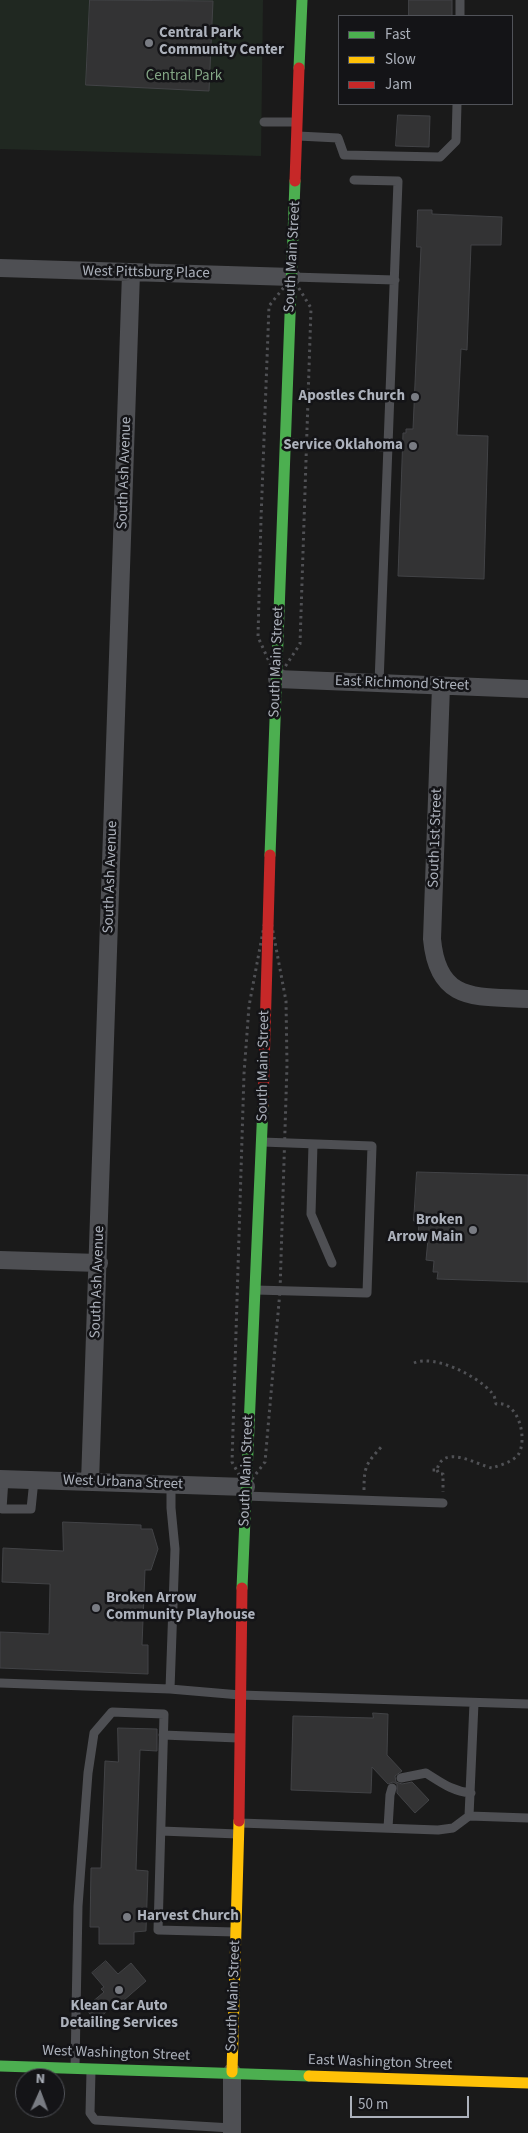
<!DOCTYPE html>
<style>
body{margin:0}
#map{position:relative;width:528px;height:2133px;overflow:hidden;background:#1a1a1a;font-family:"Source Sans 3",sans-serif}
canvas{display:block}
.legend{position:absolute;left:338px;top:15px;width:175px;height:90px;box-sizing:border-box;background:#141417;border:1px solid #515359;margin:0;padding:6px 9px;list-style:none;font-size:15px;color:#acb1bb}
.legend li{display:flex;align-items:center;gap:10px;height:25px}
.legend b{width:25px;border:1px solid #515359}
.north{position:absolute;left:15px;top:2068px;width:50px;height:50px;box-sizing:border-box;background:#141417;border:1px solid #515359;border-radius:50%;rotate:2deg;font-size:14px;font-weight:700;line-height:20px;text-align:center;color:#acb1bb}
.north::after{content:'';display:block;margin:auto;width:18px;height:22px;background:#797c83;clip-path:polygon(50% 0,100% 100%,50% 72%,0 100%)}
.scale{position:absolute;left:350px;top:2096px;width:119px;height:22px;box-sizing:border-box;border:2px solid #acb1bb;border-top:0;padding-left:6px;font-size:15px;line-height:18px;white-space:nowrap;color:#acb1bb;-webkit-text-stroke:4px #141417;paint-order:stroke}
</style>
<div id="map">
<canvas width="528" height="2133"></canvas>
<ul class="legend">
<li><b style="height:6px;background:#4caf50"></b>Fast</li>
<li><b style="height:6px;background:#ffc107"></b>Slow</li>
<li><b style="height:6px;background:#c62828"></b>Jam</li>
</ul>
<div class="north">N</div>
<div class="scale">50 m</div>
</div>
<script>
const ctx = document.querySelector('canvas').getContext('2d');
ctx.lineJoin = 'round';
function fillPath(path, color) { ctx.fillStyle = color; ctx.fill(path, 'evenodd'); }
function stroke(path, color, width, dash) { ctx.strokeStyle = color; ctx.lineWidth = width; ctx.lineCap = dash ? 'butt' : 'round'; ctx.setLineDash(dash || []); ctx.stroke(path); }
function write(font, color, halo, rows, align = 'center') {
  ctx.font = font + ' "Source Sans 3",sans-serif'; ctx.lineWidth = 5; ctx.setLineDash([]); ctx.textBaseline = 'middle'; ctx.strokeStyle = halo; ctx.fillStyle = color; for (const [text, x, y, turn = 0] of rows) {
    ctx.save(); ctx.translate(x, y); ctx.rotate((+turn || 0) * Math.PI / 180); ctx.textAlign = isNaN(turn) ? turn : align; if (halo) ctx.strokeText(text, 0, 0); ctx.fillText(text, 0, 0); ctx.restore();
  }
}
const green = new Path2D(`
 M0 0H263L261 156 0 149Z`);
const building = new Path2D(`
 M90 0 213 1 209 91 86 85Z
 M409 0H452V16H409Z
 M398 115 430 116 429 147 396 146Z
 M418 210H432V214L502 217 501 245H471L467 350 461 349 457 435 488 436 484 579 398 576 403 433H406V429H413L421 247H417Z
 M417 1172 528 1175V1282L437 1279 438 1272H433L434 1261 426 1260 428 1239H418L419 1222 414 1221Z
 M63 1522 141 1525V1529H152L158 1549 151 1570H145L142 1645H148V1674L0 1668V1632L49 1634 50 1584 2 1582 3 1548 63 1551Z
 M373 1713 388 1714 387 1755 402 1771 395 1776 396 1782 402 1784 412 1782 429 1800 415 1813 397 1793V1784L393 1782 388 1784 372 1767 371 1793 291 1790 293 1716 373 1718Z
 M118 1728 157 1729V1751L140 1750 136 1870 148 1871 146 1931 134 1932V1944H99V1927H90L91 1868H101L105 1761 118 1762Z
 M106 1961 118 1974 131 1963 146 1981 116 2007 115 2004 96 2021 85 2008 104 1992 101 1989 104 1987 92 1973Z`);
const path = new Path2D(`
 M292 277 311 308 300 644 277 679 258 637 261 519 269 306Z
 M268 905 286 1001 287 1065 280 1291 265 1462 246 1487 232 1462 244 1074 249 1006Z
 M414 1363C434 1354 478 1376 492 1393 495 1396 495 1400 496 1404 519 1400 528 1440 518 1455 512 1462 501 1465 492 1468 477 1465 443 1443 437 1470H430
 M437 1470 439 1474H443V1492
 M364 1490C364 1466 366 1464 382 1446`);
const lane = new Path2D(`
 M460 16V0
 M264 122H296
 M298 136 338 138 344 155 440 157 456 141 457 104
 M354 180 398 181 379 683
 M292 277 395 280
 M286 443 389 447
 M313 1144 311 1214 332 1263
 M255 1290 367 1293 372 1146 262 1142
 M4 1479 2 1509H31L34 1480
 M245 1496 443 1503
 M0 1683 170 1689 175 1549 171 1508V1485
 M170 1689 240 1695 528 1704
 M163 1735 238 1738
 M401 1778 426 1773C442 1783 452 1791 471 1793
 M469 1816 474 1703
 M240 1823 438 1830 453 1828 469 1816 528 1818
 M388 1828 390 1795 392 1788
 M161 1831 238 1834
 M75 2067 78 1906 88 1773 94 1733 112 1712 164 1714 158 1930 235 1932
 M91 2071 90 2113 95 2120 232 2128`);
const street = new Path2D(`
 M0 268 292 277
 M277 679 528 689
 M441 686 432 939C438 1004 477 996 528 999
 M0 1260 99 1263
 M0 1479 246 1487
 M90 1482 131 273
 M232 2072V2133`);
const fast = new Path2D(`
 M299 68 302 0
 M270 855 295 181
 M242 1588 263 1105
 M0 2066 309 2076`);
const slow = new Path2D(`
 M232 2072 239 1821
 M309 2076 528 2083`);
const jam = new Path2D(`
 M295 181 299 68
 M263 1105 270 855
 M239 1821 242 1588`);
const markers = [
 [149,43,5,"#797c83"],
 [415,397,5,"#797c83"],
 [413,446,5,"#797c83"],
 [473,1230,5,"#797c83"],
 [96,1608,5,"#797c83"],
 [127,1917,5,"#797c83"],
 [119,1990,5,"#797c83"]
];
const poiNames = [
 ["Central Park",159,34],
 ["Community Center",159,51],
 ["Apostles Church",405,397,"right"],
 ["Service Oklahoma",403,446,"right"],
 ["Broken",463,1221,"right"],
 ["Arrow Main",463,1238,"right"],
 ["Broken Arrow",106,1599],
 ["Community Playhouse",106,1616],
 ["Harvest Church",137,1917],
 ["Klean Car Auto",119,2007,"center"],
 ["Detailing Services",119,2024,"center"]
];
const parkNames = [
 ["Central Park",184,77]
];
const streetNames = [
 ["South Main Street",293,257,-87],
 ["West Pittsburg Place",146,273,1],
 ["South Ash Avenue",125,473,-88],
 ["South Main Street",277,662,-88],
 ["East Richmond Street",402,684,2],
 ["South 1st Street",436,838,-88],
 ["South Ash Avenue",111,877,-88],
 ["South Main Street",264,1066,-89],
 ["South Ash Avenue",98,1282,-88],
 ["South Main Street",247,1471,-88],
 ["West Urbana Street",123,1483,2],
 ["South Main Street",234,1996,-88],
 ["West Washington Street",116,2054,2],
 ["East Washington Street",380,2063,2]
];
fillPath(green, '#202821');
fillPath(building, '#333334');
stroke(building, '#424346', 1);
stroke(path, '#505155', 3, [2.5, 4]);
stroke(lane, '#4e4f53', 9);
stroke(street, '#4e4f53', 18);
stroke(fast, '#4caf50', 11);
stroke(slow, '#ffc107', 11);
stroke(jam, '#c62828', 11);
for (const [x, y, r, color] of markers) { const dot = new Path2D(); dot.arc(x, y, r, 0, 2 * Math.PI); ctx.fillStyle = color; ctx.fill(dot); stroke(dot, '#141417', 2); }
write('bold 15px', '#acb1bb', '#141417', poiNames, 'left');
write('15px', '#83a685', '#141417', parkNames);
write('15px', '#acb1bb', '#141417', streetNames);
</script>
